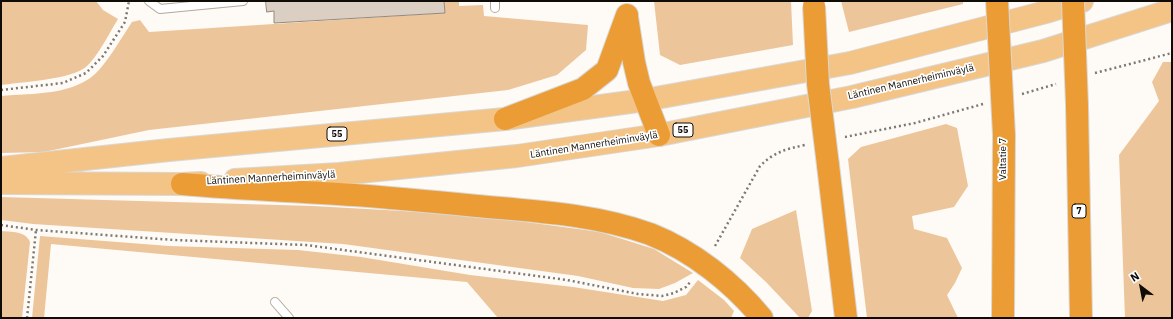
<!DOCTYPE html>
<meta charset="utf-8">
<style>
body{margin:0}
#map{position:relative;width:1173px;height:319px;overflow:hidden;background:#fefaf5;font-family:"IBM Plex Sans",sans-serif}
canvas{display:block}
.frame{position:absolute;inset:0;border:2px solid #0f0c08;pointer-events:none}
.north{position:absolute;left:1121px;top:267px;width:40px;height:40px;-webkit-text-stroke:3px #fff;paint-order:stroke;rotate:328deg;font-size:11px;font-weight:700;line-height:16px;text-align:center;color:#0f0c08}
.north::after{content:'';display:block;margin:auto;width:14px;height:18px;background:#0f0c08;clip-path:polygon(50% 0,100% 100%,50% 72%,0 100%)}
</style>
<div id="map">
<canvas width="1173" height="319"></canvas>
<div class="frame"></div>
<div class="north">N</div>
</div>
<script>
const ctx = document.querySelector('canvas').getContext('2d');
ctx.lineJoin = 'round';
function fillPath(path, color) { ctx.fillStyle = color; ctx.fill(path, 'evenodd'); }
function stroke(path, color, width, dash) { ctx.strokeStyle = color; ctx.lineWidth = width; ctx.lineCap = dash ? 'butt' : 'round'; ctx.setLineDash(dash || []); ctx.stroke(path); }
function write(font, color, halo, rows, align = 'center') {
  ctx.font = font + ' "IBM Plex Sans",sans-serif'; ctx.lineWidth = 3.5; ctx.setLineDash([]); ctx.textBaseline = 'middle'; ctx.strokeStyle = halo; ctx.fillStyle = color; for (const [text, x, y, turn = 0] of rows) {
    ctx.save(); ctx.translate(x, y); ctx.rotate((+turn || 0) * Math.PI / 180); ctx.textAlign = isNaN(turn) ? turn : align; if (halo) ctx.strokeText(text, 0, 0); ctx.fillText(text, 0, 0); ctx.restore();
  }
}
const green = new Path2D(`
 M1 1H96L103 10 118 19C110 32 95 62 83 69 65 80 22 82 1 85Z
 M444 1H459V6L483 5 484 16 588 25 586 50 557 75 508 90 149 130 44 152 1 153V96C33 93 76 96 99 70 112 55 122 37 132 22L140 20 149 32 445 13Z
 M654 1H791L793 45 680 65 660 55Z
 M841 1H963V4L849 32Z
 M1163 62H1172V318H1125L1119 155 1159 101 1152 82Z
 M946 124 957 128 968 186 954 207 912 216 914 229 947 238 962 268 955 283 947 295 958 318H867L848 159 861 147Z
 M1 197 313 206 474 215 600 232 654 249 693 273 675 283 659 289 633 288 578 276 343 244 33 224 1 220Z
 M796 210 812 311 808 318H800L766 282 740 258 752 229Z
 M1 231C11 232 26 231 30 242L22 318H1Z
 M40 236 169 246 298 250 361 257 470 275 573 287 663 301 686 295 698 280 724 300 734 311 731 318H498L467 282 51 244 44 318H32Z`);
const building = new Path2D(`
 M266 1H444L445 13 274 23V11L267 12Z`);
const path = new Path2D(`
 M1095 73 1172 53
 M1 90 63 83 86 73 103 56 125 22 129 1
 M1022 94 1056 84
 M845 137 915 123 983 104
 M1 225 36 230 174 240 306 245 567 280 638 294 662 296 674 293 686 287 691 281
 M715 246 760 166C774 152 786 149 805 145
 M27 318 36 230`);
const lane = new Path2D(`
 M149 1 160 9 243 1
 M495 1V8
 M275 302 289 318`);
const primary = new Path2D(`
 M1 168 169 150 505 119 645 100 850 63 1046 12 1082 1
 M235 180 339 174 517 156 659 135 852 97 1043 51 1172 10
 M1 183 182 184 201 183`);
const highway = new Path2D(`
 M627 17 634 62 639 83 659 135
 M1077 105 1081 318
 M505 119 583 89 607 70 627 15
 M828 165 846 318
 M182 184C239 189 296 191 354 195 395 198 436 202 477 206 534 211 595 214 650 234 693 251 732 282 762 318
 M1003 318 1004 135`);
const highwayBridge = new Path2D(`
 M997 1 1004 135
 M1073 1 1077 105
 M814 6 818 84 828 165`);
const shields = [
 [683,130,20],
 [337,134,20],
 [1079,211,14]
];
const shieldNames = [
 ["55",683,130],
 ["55",337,134],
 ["7",1079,211]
];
const streetNames = [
 ["Läntinen Mannerheiminväylä",911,82,-13],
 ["Läntinen Mannerheiminväylä",594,145,-9],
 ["Valtatie 7",1003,159,-90],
 ["Läntinen Mannerheiminväylä",271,178,-3]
];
fillPath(green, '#edc59b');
fillPath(building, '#dbcfc3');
stroke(building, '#94897e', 1);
stroke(lane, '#b3a89c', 10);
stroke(primary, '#d9d8d7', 24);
stroke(highway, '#d9d8d7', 24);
stroke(path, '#7c7874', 2.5, [2, 3]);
stroke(lane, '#fff', 8);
stroke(primary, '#f3c485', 22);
stroke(highway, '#eb9c34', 22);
stroke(highwayBridge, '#d9d8d7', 24, []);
stroke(highwayBridge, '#eb9c34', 22);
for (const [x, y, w] of shields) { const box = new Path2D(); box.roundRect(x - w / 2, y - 7, w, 14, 3); ctx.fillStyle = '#fff'; ctx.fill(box); stroke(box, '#0f0c08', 1); }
write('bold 9px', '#0f0c08', null, shieldNames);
write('10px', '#0f0c08', '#fff', streetNames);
</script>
